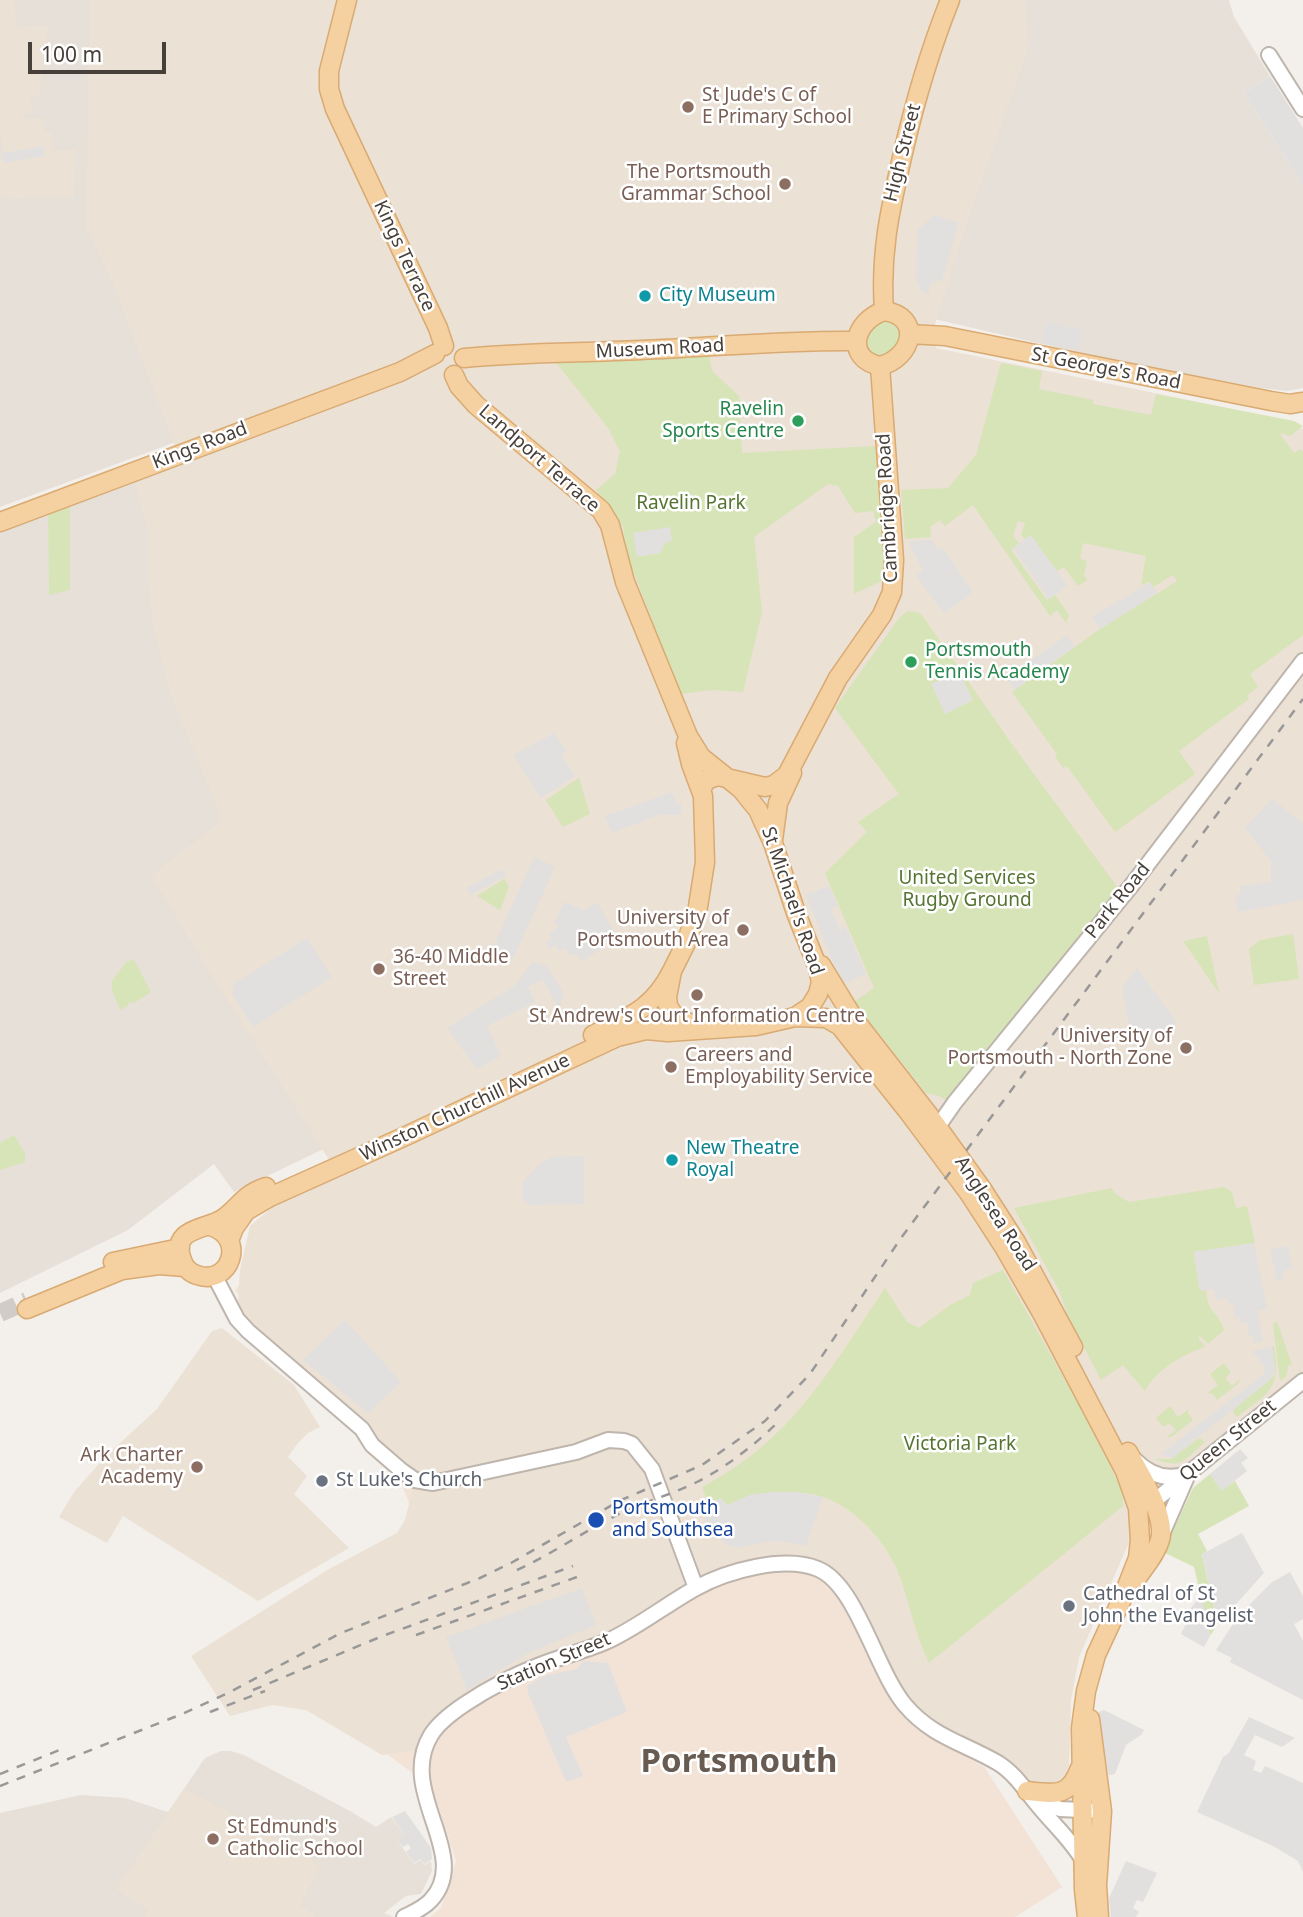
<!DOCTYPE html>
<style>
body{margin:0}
#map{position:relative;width:1303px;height:1917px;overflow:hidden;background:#f3efea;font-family:"Noto Sans",sans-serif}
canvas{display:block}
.scale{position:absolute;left:28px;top:42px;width:138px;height:32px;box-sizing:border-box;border:4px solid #473f39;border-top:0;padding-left:9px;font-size:21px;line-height:24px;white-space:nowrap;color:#473f39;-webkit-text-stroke:5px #fff;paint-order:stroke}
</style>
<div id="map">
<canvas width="1303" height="1917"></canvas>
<div class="scale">100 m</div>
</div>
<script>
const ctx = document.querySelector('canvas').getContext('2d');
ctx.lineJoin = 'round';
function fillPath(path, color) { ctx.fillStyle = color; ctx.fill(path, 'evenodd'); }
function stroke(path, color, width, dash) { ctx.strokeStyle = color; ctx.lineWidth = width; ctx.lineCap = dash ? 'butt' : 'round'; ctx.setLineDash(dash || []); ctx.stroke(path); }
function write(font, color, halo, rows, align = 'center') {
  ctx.font = font + ' "Noto Sans",sans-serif'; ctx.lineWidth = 5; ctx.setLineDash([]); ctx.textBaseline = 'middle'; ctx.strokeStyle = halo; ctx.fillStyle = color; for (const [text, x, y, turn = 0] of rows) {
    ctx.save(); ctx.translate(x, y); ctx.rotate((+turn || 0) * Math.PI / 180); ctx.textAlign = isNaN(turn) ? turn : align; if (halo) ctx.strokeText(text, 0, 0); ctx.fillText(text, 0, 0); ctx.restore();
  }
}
const residential = new Path2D(`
 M0 0H633L376 368 0 507Z
 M761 0H1229L1234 17 1270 76 1244 93 1303 185V388L1287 391 1261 388 1093 356 887 308Z
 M409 381 584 1024 234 1192 214 1164 128 1230 0 1293V532Z
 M221 1751H231L244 1755 350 1811 376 1827 391 1817 404 1834 397 1840 414 1864 420 1860 425 1865 431 1861 432 1871 421 1894 406 1896 384 1913 393 1917H0V1813L81 1795 125 1798 168 1812 205 1758Z`);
const commercial = new Path2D(`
 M326 1183 765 1493 948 1745 985 1768 1062 1887 1015 1917H430L441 1908 456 1861 432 1787 381 1750 432 1561 390 1455 270 1337 235 1290Z`);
const education = new Path2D(`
 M0 0H14L17 27 48 25 39 96 31 97 32 112 23 113V119L44 118 45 132H51L53 151 76 149 74 197 33 196 11 200 10 196 0 197V160L4 159 0 132Z
 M90 0H1025L1028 49 969 217 932 334 936 348 1227 408 1303 429V1381L1153 1502 1127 1547 1079 1657 1071 1700 1069 1766 1077 1776 1058 1793 1018 1781 925 1726 824 1572 752 1569 481 1693 422 1749 382 1755 306 1710 272 1705 230 1716 191 1656 329 1569 397 1533 405 1520 415 1481 248 1331 238 1303 240 1270 250 1226 329 1160 217 984 151 876 222 820 169 690 153 625 148 580 147 527 131 472 178 454 113 284 86 226Z
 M222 1328 294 1385 320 1427 308 1433 298 1443 288 1457 307 1476 294 1494 349 1548 258 1601 123 1516 107 1543 59 1517 74 1492 106 1456 157 1409 212 1331Z
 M183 1791H190L321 1865 300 1905 314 1915 313 1917H144L148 1910 116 1889Z`);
const green = new Path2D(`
 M881 319 894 321 899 328 901 338 889 356 877 360 868 357 861 335Z
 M709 355 712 371 739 396 742 453 875 446 888 578 854 594V537L876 522 873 511 855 513 838 486 828 484 754 537 762 612 743 692 712 690 680 694 628 557 623 527 596 490 615 474 620 452 609 429 554 360Z
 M1001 363 1042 371 1039 389 1093 400V404L1151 415 1156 394 1294 421 1303 426 1290 436 1279 433 1294 453 1301 449 1303 452V635L1250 674 1258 687 1247 695 1249 699 1179 751 1195 774 1115 832 1067 766 1063 768 1055 756 1057 754 1012 692 1100 629 1177 581 1173 575 1153 587 1150 582 1141 585 1146 556 1083 543 1080 559 1087 561 1084 575 1087 580 1078 586 1064 567 1057 571 1031 536 1025 539 1021 535 1025 523 1018 521 1013 535 1019 544 1011 550 1047 600 1055 595 1069 615 1066 623 1057 610 1050 616 973 505 945 526 940 520 930 527 931 537 905 539 901 490 948 488 976 455Z
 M70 502V590L49 595 48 508Z
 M908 611 916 612 922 615 1011 743 1118 888 946 1100 939 1096 926 1093 854 1002 874 988 825 873 867 832 858 822 899 794 835 708 900 617Z
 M579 778 590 814 563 827 546 800Z
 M504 879 509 887 500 910 477 896Z
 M1293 934 1299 979 1254 985 1249 949 1260 940Z
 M1207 936 1219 993 1183 941Z
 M134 960 151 992 134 1003 129 1002 128 1006 120 1010 112 990V981L127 961Z
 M14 1135 25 1153V1162L0 1170V1143Z
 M1224 1187 1232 1192 1236 1208 1247 1206 1255 1243 1194 1252 1200 1291 1206 1290C1207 1313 1218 1311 1224 1330L1208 1344 1200 1336 1198 1338 1205 1347C1183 1354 1156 1370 1145 1391L1123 1365 1101 1380 1068 1317 1060 1292 1014 1208 1112 1188 1114 1193 1129 1202Z
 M1003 1270 1112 1464 1110 1466 1123 1493V1506L929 1663C914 1632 909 1598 896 1567 882 1537 852 1505 820 1496 797 1490 773 1492 751 1495V1498L725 1506 721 1498 708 1503 702 1487C792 1441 831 1368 885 1288L907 1322 919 1328 950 1305 970 1295 973 1283Z
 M1277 1322 1292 1365 1288 1366 1286 1377 1280 1381 1273 1323Z
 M1274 1346C1281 1391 1269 1392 1237 1417L1233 1412 1234 1409 1274 1376 1275 1368 1272 1347Z
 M1224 1363 1231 1372 1225 1378 1232 1386 1240 1379 1239 1383 1217 1400 1213 1394 1207 1393 1218 1385 1210 1374Z
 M1170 1406 1178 1417 1189 1409 1188 1413 1193 1420 1171 1437H1167L1176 1430 1169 1423 1163 1427 1156 1418Z
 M1199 1438 1205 1442C1183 1461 1183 1469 1154 1459H1171Z
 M1210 1474 1222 1490 1235 1481 1249 1506 1198 1534 1207 1551 1202 1555 1218 1624 1210 1636 1194 1567 1163 1552 1193 1488Z`);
const parking = new Path2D(`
 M1270 76 1303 128V185L1244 93Z
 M44 146 45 156 4 163 3 153Z
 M935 215 959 223 942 280 931 283 928 294 922 292 916 278 917 230Z
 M1046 322 1083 330 1078 350 1041 343Z
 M670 527 672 541 665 543 660 553 637 557 633 533Z
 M1031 535 1067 585 1049 599 1013 548Z
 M931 539 939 550 943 548 973 592 944 613 916 576 923 571 909 542Z
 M1150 582 1157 593 1100 629 1092 617Z
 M1067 635 1075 646 1015 690 1006 678Z
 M959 671 973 700 945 714 931 684Z
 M554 733 566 751 561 755 575 776 541 798 513 755Z
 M672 792 677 805 681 803V815H659L612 833 605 816Z
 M1272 799 1303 823V900L1238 912 1235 895 1241 894 1240 886 1271 882V861L1245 828Z
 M534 857 555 867 513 959 492 950Z
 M502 869 506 876 470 895 466 888Z
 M829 886 838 906 831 909 840 930 846 927 866 974 842 984 806 895Z
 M564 902 584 910 597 902 615 933 603 940 606 947 581 961 576 953 570 956 565 948 559 951 556 945 549 949 546 942 552 939 549 933 560 926 554 924Z
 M307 938 332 977 253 1027 232 993 235 983Z
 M533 962 546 965 562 990 563 996 559 1009 543 980 528 987 535 1002 487 1026 501 1056 477 1069 447 1028 514 986Z
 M1137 968 1177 1023 1133 1047 1122 988Z
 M584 1156V1204L530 1205 522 1199V1183L542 1162 552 1157Z
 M1254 1243 1267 1309 1258 1311 1263 1341 1254 1343 1253 1336H1249L1247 1323H1240L1239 1317 1235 1318 1233 1303 1228 1304 1227 1298 1216 1300 1214 1289 1200 1291 1194 1252Z
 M1288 1246 1293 1268 1284 1271 1282 1280 1277 1281 1270 1249Z
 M345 1320 401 1382 368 1413 303 1360Z
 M1272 1347 1275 1370 1270 1380 1172 1458 1161 1454 1263 1375 1265 1367 1252 1351Z
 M1240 1449 1248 1458 1241 1463 1247 1471 1222 1491 1210 1474Z
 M773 1492H795L823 1497 806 1546 786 1542H764L739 1548 724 1543 708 1527 700 1506 721 1498 727 1505 750 1495Z
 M1242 1533 1264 1573 1218 1624 1202 1554Z
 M1290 1572 1303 1596V1619L1294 1624 1303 1641V1700L1230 1662 1232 1658 1216 1650 1233 1624 1253 1601 1272 1582Z
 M582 1588 596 1625 528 1653 467 1690 446 1637Z
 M1201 1595 1210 1636 1204 1647 1181 1634 1190 1616 1191 1608Z
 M583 1661 608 1663 627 1712 566 1737 583 1776 566 1782 528 1693 527 1686 544 1676 577 1669Z
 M1104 1710 1144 1730 1141 1735 1126 1745 1115 1774 1109 1775 1099 1741 1097 1713Z
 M1249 1717 1295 1738 1282 1747 1255 1735 1244 1755 1256 1761 1253 1770 1261 1773 1265 1766 1303 1783V1872L1298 1861 1273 1846 1197 1812 1223 1757 1229 1753Z
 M405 1811 431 1848 432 1859 425 1864 420 1859 414 1863 406 1852 411 1848 408 1844 403 1847 397 1840 404 1834 392 1817Z
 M1126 1861 1157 1873 1143 1902 1137 1900 1133 1908 1139 1912 1136 1917H1111L1109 1898Z`);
const majorTunnel = new Path2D(`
 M0 1313 27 1301`);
const minor = new Path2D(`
 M1269 55 1303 109
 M932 1135 955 1102 1131 886 1303 661
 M214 1275 237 1319 248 1331 362 1429 372 1445 402 1471 415 1480 433 1483 576 1452 608 1440 624 1441 632 1444 652 1469 696 1588
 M1135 1460C1150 1475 1167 1481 1186 1474
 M1153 1502 1303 1381
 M1162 1534 1186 1479
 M1036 1799 1060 1809 1102 1811
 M404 1917C414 1912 424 1908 431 1900 473 1855 396 1792 431 1735 439 1722 453 1712 465 1704 489 1688 514 1675 540 1665 563 1656 588 1650 610 1640 641 1625 667 1604 696 1588 727 1571 784 1555 818 1569 857 1585 876 1671 905 1705 932 1737 964 1743 998 1763 1016 1774 1027 1793 1041 1809 1056 1827 1072 1841 1084 1862`);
const major = new Path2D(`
 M347 0 329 71V89L335 109 438 328 444 346
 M884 311C880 252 890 210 903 153 915 101 930 50 950 0
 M884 311C923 316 913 358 880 366 844 358 854 321 884 311Z
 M909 334 945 336 1271 401 1290 404 1303 402
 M464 358C523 352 582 353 641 350 713 347 785 340 857 341
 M0 522 400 372 435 354
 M686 743 691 764 703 796 705 862 697 913 685 945 672 971 667 997 668 1006 673 1014 686 1022 703 1026
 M702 788 706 780 718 776 765 787 774 785 787 775 838 678 882 615 892 592 894 560 880 366
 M773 840 778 803 792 773
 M821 965 854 1019 928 1114 982 1189 1016 1242 1073 1347
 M796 1017 826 1018 840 1026 910 1114 969 1193 1004 1247 1043 1315 1125 1471 1138 1508 1140 1540 1138 1558 1122 1599 1096 1655 1086 1691 1081 1728 1084 1890 1087 1917
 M593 1035C629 1017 653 1009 672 971
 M210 1226C248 1237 230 1287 197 1275 190 1273 184 1267 182 1260 169 1227 208 1230 224 1218 241 1205 243 1195 266 1187
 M229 1241 234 1228 246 1211 270 1197 408 1135 617 1037 646 1030 668 1032 756 1026 795 1017 810 1007 818 994 821 982 818 968 796 913 773 843 758 810 741 789 701 757 688 736 625 582 610 525 601 510 476 405 459 386 454 375
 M113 1262 180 1248
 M27 1309 122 1270 159 1265 185 1267
 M1128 1452C1139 1473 1167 1516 1160 1540 1156 1554 1145 1566 1137 1578
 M1090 1719 1102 1811 1097 1885 1099 1917
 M1027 1791C1055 1794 1069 1798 1080 1768`);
const rail = new Path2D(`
 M517 1570C552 1554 583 1532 617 1515 643 1502 671 1495 697 1482 726 1467 752 1447 775 1425
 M416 1635 577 1577
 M253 1690 380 1637 573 1566
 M210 1712 265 1691
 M0 1774 62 1749
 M0 1786 182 1714 228 1693 341 1633 480 1578 511 1563 619 1501 702 1465 765 1421 810 1374 901 1238 1303 699`);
const markers = [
 [688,107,7,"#8d6e63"],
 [785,184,7,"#8d6e63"],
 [645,296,7,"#0f9aa8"],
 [798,421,7,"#2e9e5b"],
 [911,662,7,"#2e9e5b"],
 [743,930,7,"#8d6e63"],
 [379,969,7,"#8d6e63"],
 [697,995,7,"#8d6e63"],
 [1186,1048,7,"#8d6e63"],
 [671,1067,7,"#8d6e63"],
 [672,1160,7,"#0f9aa8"],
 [197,1467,7,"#8d6e63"],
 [322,1481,7,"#6b7280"],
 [596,1520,9,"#1a4fb4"],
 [1069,1606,7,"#6b7280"],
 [213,1839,7,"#8d6e63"]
];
const educationNames = [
 ["St Jude's C of",702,96],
 ["E Primary School",702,118],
 ["The Portsmouth",771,173,"right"],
 ["Grammar School",771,195,"right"],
 ["University of",729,919,"right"],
 ["Portsmouth Area",729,941,"right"],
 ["36-40 Middle",393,958],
 ["Street",393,980],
 ["St Andrew's Court Information Centre",697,1017,"center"],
 ["University of",1172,1037,"right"],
 ["Portsmouth - North Zone",1172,1059,"right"],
 ["Careers and",685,1056],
 ["Employability Service",685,1078],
 ["Ark Charter",183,1456,"right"],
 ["Academy",183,1478,"right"],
 ["St Edmund's",227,1828],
 ["Catholic School",227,1850]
];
const streetNames = [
 ["High Street",903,153,-76],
 ["Kings Terrace",404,256,65],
 ["Museum Road",660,349,-3],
 ["St George's Road",1106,369,11],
 ["Kings Road",200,446,-21],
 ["Landport Terrace",539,459,41],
 ["Cambridge Road",888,508,-93],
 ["St Michael's Road",792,901,71],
 ["Park Road",1118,901,-51],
 ["Winston Churchill Avenue",465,1108,-25],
 ["Anglesea Road",995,1214,57],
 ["Queen Street",1228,1441,-39],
 ["Station Street",554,1662,-23]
];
const cultureNames = [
 ["City Museum",659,296],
 ["New Theatre",686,1149],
 ["Royal",686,1171]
];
const leisureNames = [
 ["Ravelin",784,410],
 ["Sports Centre",784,432],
 ["Portsmouth",925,651,"left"],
 ["Tennis Academy",925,673,"left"]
];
const parkNames = [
 ["Ravelin Park",691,504],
 ["United Services",967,879],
 ["Rugby Ground",967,901],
 ["Victoria Park",960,1445]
];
const worshipNames = [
 ["St Luke's Church",336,1481],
 ["Cathedral of St",1083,1595],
 ["John the Evangelist",1083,1617]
];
const transitNames = [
 ["Portsmouth",612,1509],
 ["and Southsea",612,1531]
];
const townNames = [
 ["Portsmouth",739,1763]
];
fillPath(residential, '#e7e0d8');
fillPath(commercial, '#f3e3d7');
fillPath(education, '#ebe1d5');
fillPath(green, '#d7e4b7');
fillPath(parking, '#e2e0de');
stroke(majorTunnel, '#d1ccc7', 18, [18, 9]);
stroke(minor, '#beb5ad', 18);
stroke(major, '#d9aa72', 21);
stroke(minor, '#fff', 14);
stroke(major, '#f5d0a1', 18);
stroke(rail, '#989898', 2.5, [9, 9]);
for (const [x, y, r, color] of markers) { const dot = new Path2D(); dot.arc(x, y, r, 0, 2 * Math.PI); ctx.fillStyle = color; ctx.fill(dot); stroke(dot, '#fff', 2.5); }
write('19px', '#785e54', '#fff', educationNames, 'left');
write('19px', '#473f39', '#fff', streetNames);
write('19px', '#0d838f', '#fff', cultureNames, 'left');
write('19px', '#27864d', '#fff', leisureNames, 'right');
write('19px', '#557431', '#fff', parkNames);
write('19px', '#5b616d', '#fff', worshipNames, 'left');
write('19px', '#164399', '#fff', transitNames, 'left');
write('bold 33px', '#685b51', '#fff', townNames);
</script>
